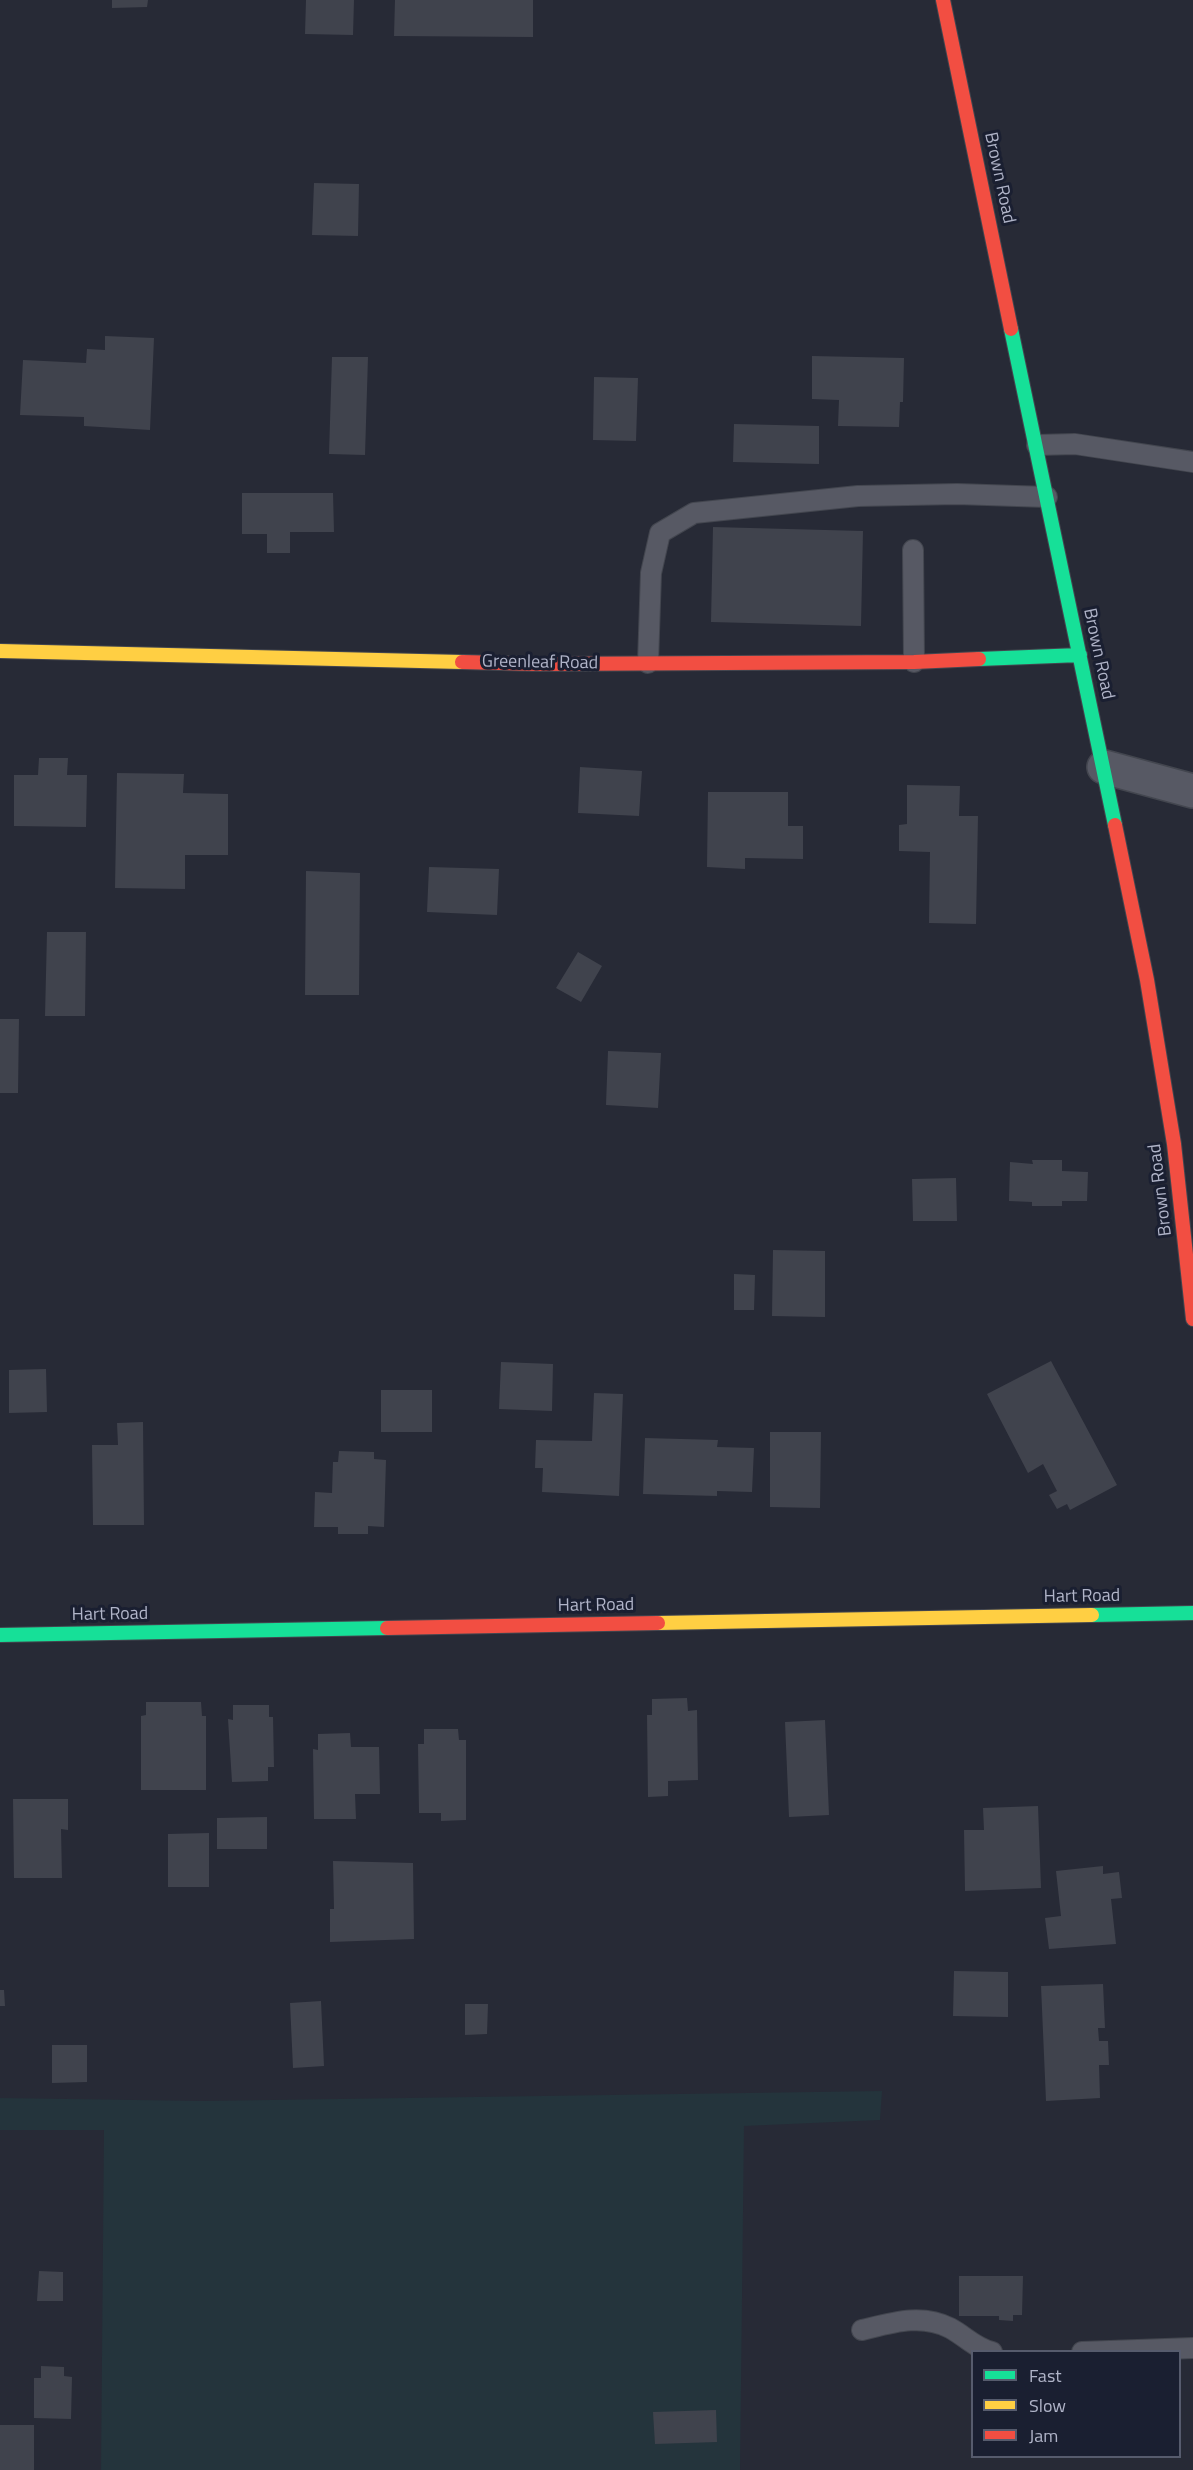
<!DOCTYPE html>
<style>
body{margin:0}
#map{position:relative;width:1193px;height:2470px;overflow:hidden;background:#272a36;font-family:"Titillium Web",sans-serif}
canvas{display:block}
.legend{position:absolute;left:971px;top:2350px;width:210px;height:108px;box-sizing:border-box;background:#1a1f31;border:2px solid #565b6d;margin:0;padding:8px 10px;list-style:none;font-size:18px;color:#b0b4c8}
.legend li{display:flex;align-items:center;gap:12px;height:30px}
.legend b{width:30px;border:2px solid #565b6d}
</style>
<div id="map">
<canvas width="1193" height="2470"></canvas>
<ul class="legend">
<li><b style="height:8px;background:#16e098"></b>Fast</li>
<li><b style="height:8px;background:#ffcf43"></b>Slow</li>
<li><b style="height:8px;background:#f24e42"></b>Jam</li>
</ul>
</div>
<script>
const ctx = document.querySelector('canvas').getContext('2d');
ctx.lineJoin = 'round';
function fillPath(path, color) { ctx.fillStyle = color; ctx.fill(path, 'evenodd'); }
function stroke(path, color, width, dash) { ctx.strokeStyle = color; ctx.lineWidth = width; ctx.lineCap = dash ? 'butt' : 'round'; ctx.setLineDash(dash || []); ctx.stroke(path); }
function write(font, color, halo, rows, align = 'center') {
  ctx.font = font + ' "Titillium Web",sans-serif'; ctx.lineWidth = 6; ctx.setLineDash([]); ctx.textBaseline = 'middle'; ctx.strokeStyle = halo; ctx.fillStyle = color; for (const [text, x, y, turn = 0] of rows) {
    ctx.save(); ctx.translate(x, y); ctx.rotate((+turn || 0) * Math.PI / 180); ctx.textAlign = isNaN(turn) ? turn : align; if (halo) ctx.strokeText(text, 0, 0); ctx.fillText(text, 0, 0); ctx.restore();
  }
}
const green = new Path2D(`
 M882 2091 880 2120 744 2126 740 2470H101L104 2130H0V2098L202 2101Z`);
const building = new Path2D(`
 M112 0H148L147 7 112 8Z
 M306 0H354L353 35 305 34Z
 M395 0H533V37L394 36Z
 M314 183 359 184 358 236 312 235Z
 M105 336 154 338 150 430 84 426V417L20 415 23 360 86 363 87 349 105 350Z
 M812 356 904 358 903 402H900L899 427 838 426 839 400 812 399Z
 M332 357H368L365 455 329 454Z
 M594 377 638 378 636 441 593 440Z
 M734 424 819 426V464L733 462Z
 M242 493H333L334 532H290V553H267V534H242Z
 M713 527 863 531 861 626 711 622Z
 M39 758H68L67 775H87L86 827 14 826V775H38Z
 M580 767 642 771 639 816 578 813Z
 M117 773 184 774 183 793 228 794V855H185V889L115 888Z
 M907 785 960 786 959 816H978L976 924 929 923 930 852 899 851V825L907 824Z
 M708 792H788V826H803V859L745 858V869L707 867Z
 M429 867 499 869 497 915 427 912Z
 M306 871 360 873 359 995H305Z
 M47 932H86L85 1016H45Z
 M578 952 602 966 581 1002 556 988Z
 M0 1019H19L18 1093H0Z
 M608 1051 661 1053 658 1108 606 1105Z
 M1032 1160H1062V1171L1088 1172 1087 1201H1062V1206H1032V1202L1009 1201 1010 1162 1033 1164Z
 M956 1178 957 1221H913L912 1179Z
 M773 1250 825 1251V1317L772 1316Z
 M734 1274 755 1275 754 1310H734Z
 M1051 1361 1117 1485 1070 1510 1067 1504 1057 1509 1049 1495 1057 1491 1043 1464 1028 1473 987 1394Z
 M501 1362 553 1364 552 1411 499 1409Z
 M46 1369 47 1412 9 1413V1370Z
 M381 1390H432V1432H381Z
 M594 1393 623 1394 619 1496 542 1492 543 1468H535L536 1440 592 1441Z
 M143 1422 144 1525H93L92 1445H118L117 1423Z
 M770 1432H821L820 1508 770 1507Z
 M645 1438 718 1440 717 1447 754 1448 752 1492 717 1491V1496L643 1494Z
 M339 1451 374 1452V1459L386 1460 384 1527 368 1526V1534H338V1527H314L315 1492 332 1493 333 1462H338Z
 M687 1698 688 1711 697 1710 698 1780 668 1781V1796L648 1797 647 1715H652V1699Z
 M146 1702H201L202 1716H206V1790H141V1716L146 1715Z
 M233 1705H269V1717H273L274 1767H268V1781L232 1782 228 1719 233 1720Z
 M825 1720 829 1815 789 1817 785 1722Z
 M424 1729H458L459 1740H466V1820L441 1821V1813H419L418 1744H424Z
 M350 1733 351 1747H379L380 1794H355L356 1819H314L313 1749 318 1750V1734Z
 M13 1799H68V1830L61 1829 62 1878H14Z
 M1038 1806 1041 1888 965 1891 964 1830H984L983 1808Z
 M267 1817V1849H217V1818Z
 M209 1833V1887H168V1834Z
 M333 1861 413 1863 414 1939 330 1942V1909H334Z
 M1103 1866V1874L1119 1872 1122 1898 1111 1899 1116 1944 1049 1949 1045 1918 1061 1916 1056 1871Z
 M954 1971 1008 1972V2017L953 2016Z
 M1103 1984 1105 2028H1098L1099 2041H1108L1109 2065H1099L1100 2098 1046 2101 1041 1986Z
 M0 1990H4L5 2006H0Z
 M321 2001 324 2066 293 2068 290 2003Z
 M465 2004H488L487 2034 465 2035Z
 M52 2045H87V2082L52 2083Z
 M39 2271 63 2272V2301H37Z
 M959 2276H1023L1022 2315H1013V2321L999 2320V2316H959Z
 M41 2366 64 2367V2376L72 2377 71 2419 34 2418V2378H41Z
 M716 2410 717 2442 655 2444 653 2412Z
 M0 2425H34V2470H0Z`);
const lane = new Path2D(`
 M1037 445 1075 444 1193 462
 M913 550 914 662
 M648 663 651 573 660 533 694 513 858 496 957 494 1047 497
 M862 2330C891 2323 921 2313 950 2328 965 2336 975 2348 992 2352
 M1082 2352 1193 2348`);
const street = new Path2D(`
 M1104 767 1193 791`);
const fast = new Path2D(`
 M1011 329 1115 825
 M979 659 1080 655
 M1092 1615 1193 1613
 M0 1635 387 1628`);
const slow = new Path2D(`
 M0 651 462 662
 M658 1623 1092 1615`);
const jam = new Path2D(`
 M943 0 1011 329
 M462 662 539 664 914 662 979 659
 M1115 825 1147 980 1174 1144 1193 1319
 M387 1628 658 1623`);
const streetNames = [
 ["Brown Road",999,178,78],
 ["Brown Road",1098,654,78],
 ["Greenleaf Road",540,663,1],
 ["Brown Road",1161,1190,-97],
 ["Hart Road",1082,1597,-1],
 ["Hart Road",596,1606,-1],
 ["Hart Road",110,1615,-1]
];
fillPath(green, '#24343c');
fillPath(building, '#40434d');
stroke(lane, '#43464f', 22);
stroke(street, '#43464f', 36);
stroke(fast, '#43464f', 16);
stroke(slow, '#43464f', 16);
stroke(jam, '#43464f', 16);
stroke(lane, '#575964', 20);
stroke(street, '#575964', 33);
stroke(fast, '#16e098', 14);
stroke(slow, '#ffcf43', 14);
stroke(jam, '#f24e42', 14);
write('18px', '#b0b4c8', '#1a1f31', streetNames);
</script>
